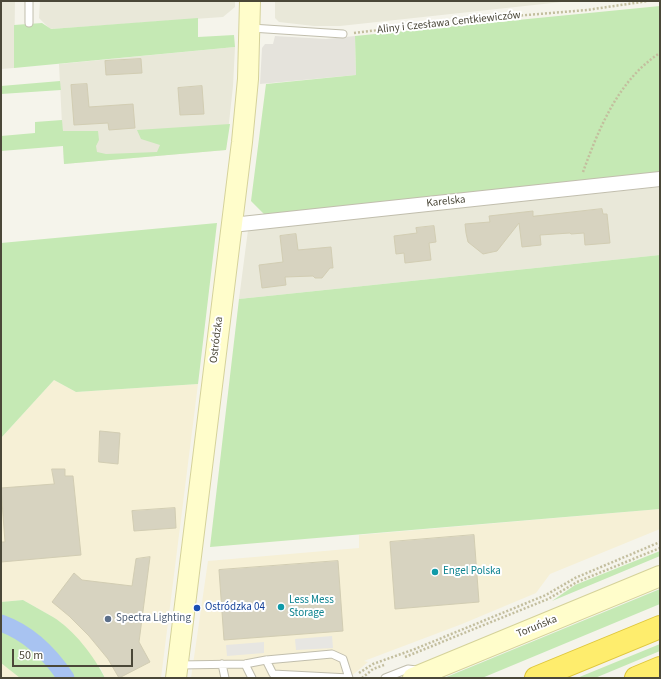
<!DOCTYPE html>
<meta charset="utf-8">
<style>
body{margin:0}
#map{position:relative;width:661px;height:679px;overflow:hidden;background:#f5f4eb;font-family:"Source Sans 3",sans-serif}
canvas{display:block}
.frame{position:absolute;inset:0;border:2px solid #4a4738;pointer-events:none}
.scale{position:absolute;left:12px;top:649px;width:121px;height:18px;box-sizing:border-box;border:2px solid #4a4738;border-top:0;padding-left:5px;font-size:12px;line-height:14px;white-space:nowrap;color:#4a4738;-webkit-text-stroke:3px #fff;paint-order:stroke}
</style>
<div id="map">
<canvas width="661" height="679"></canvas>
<div class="frame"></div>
<div class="scale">50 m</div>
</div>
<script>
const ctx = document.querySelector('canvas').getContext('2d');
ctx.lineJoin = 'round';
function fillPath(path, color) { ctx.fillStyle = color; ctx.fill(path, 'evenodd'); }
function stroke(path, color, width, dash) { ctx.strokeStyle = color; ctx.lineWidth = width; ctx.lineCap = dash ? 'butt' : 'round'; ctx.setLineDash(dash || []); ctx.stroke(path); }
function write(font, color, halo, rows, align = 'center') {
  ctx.font = font + ' "Source Sans 3",sans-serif'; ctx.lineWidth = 4; ctx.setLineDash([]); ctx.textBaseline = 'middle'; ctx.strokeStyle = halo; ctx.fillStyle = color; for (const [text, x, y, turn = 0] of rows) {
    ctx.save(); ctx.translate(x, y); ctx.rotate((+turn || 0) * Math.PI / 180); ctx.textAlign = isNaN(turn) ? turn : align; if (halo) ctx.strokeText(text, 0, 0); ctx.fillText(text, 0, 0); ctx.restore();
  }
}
const residential = new Path2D(`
 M1 1H15L14 68 1 69Z
 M40 1H235V7L223 17 50 29 39 18Z
 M275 1H571L340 26H314L279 22 275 18Z
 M235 47 233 86 226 150 64 164 59 64Z
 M660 187V255L239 299 248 230Z`);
const commercial = new Path2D(`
 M54 380 76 392 198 384 161 678H105L101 669 65 626 53 617 23 600 1 602V438Z
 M660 509V529L550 574 536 593 462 624 364 661 368 662 349 678H191L208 561 359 548V535Z
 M1 663 9 669 20 678H1Z`);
const industrial = new Path2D(`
 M275 36 326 39 355 36 356 75 260 84 262 48 265 44H273Z`);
const green = new Path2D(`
 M660 6V175L266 216 251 201 266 84 356 75 355 36Z
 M198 18V37L234 35 235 47 14 68V25L42 23 51 29Z
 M60 81 61 90 1 94V86Z
 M62 120 63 131H98L99 140 96 146 97 152 106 154 157 152 160 145 141 139 137 130 230 124 226 150 64 164 63 146 1 151V136L35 133V122Z
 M217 223 198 384 76 392 54 380 1 438V243Z
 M660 255V509L210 547 239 299Z
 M660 551V556L552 601 575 585Z
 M660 589V604L482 678H444Z
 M23 600C33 606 43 611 53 617 74 630 94 656 105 678H20L1 663V602Z
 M660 644V651L595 678H577Z`);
const parking = new Path2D(`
 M332 636 333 648 296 650 295 639Z
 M264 642V653L227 656 226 645Z`);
const canal = new Path2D(`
 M1 623C29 633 50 654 66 678`);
const building = new Path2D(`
 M141 59 142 73 106 75 105 61Z
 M87 84 89 107 133 104 135 128 109 130 108 123 74 125 71 85Z
 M202 86 204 114 180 115 178 88Z
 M602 209 603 214H607L610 243 585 245 584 233 571 234 570 233 540 235 541 245 522 247 519 223 497 251 483 254 468 242 466 233 465 224 490 222 489 216 533 211V216Z
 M434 226 436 242 429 243 431 260 405 263 404 253 396 254 394 236 417 233 416 228Z
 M296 234 298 250 331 247 333 268H330L322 278H315L313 276 285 277 286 285 262 288 259 265 283 262 280 236Z
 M100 431 120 433 118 464 99 462Z
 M52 469H65V476H73L81 555 1 562V542H5L1 488 54 484Z
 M175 508 176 528 134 531 132 511Z
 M474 535 479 602 395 609 390 542Z
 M150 557 139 642 150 662 119 678 108 659 89 636 69 616 52 602 74 573 82 580 132 586 136 559Z
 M338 561 343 631 224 640 219 570Z`);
const path = new Path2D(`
 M354 33 454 21 587 10 648 1
 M583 172C599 128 619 79 660 53
 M405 657 548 599 577 582 660 548
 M359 673 373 664 415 649 546 595 575 578 660 542
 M362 678 373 669 384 665`);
const lane = new Path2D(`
 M29 23V1
 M251 28 343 34
 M266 660 273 674 349 678
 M222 664 225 678
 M245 664 252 678
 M178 665 245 664 266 660 332 654 343 659 349 678
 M385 678 408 669 417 670`);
const street = new Path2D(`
 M232 225 660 179`);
const secondary = new Path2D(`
 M176 678 242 142 248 79 250 1
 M413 678 660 576`);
const highway = new Path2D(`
 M536 678 660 627
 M636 678 660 668`);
const markers = [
 [435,572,4,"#0f9aa8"],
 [281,607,4,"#0f9aa8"],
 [197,608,4,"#1a4fb4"],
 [108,619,4,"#5c6f8a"]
];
const streetNames = [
 ["Aliny i Czesława Centkiewiczów",449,23,-6],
 ["Karelska",446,202,-6],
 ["Ostródzka",217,340,-83],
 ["Toruńska",537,627,-22]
];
const cultureNames = [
 ["Engel Polska",443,572],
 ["Less Mess",289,601],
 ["Storage",289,614]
];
const transitNames = [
 ["Ostródzka 04",205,608]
];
const serviceNames = [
 ["Spectra Lighting",116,619]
];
fillPath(residential, '#e9e8d9');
fillPath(commercial, '#f6f0d6');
fillPath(industrial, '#e5e3dc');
fillPath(green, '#c5e9b4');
fillPath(parking, '#e7e6e2');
stroke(canal, '#a8c3f1', 17);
fillPath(building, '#d7d3c0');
stroke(building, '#d2cdb3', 1);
stroke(lane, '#c1bead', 9);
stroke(street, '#c1bead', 16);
stroke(secondary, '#d5d29a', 22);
stroke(highway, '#dec63b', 24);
stroke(path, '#c3be9e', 2.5, [2, 2]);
stroke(lane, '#fff', 7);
stroke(street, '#fff', 14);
stroke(secondary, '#fffdcb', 20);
stroke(highway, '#feed6d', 22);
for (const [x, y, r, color] of markers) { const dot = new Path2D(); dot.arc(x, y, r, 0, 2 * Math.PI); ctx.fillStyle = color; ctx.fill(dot); stroke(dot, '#fff', 1.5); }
write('11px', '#4a4738', '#fff', streetNames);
write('11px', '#0d838f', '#fff', cultureNames, 'left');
write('11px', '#164399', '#fff', transitNames, 'left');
write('11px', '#4e5e75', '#fff', serviceNames, 'left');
</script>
